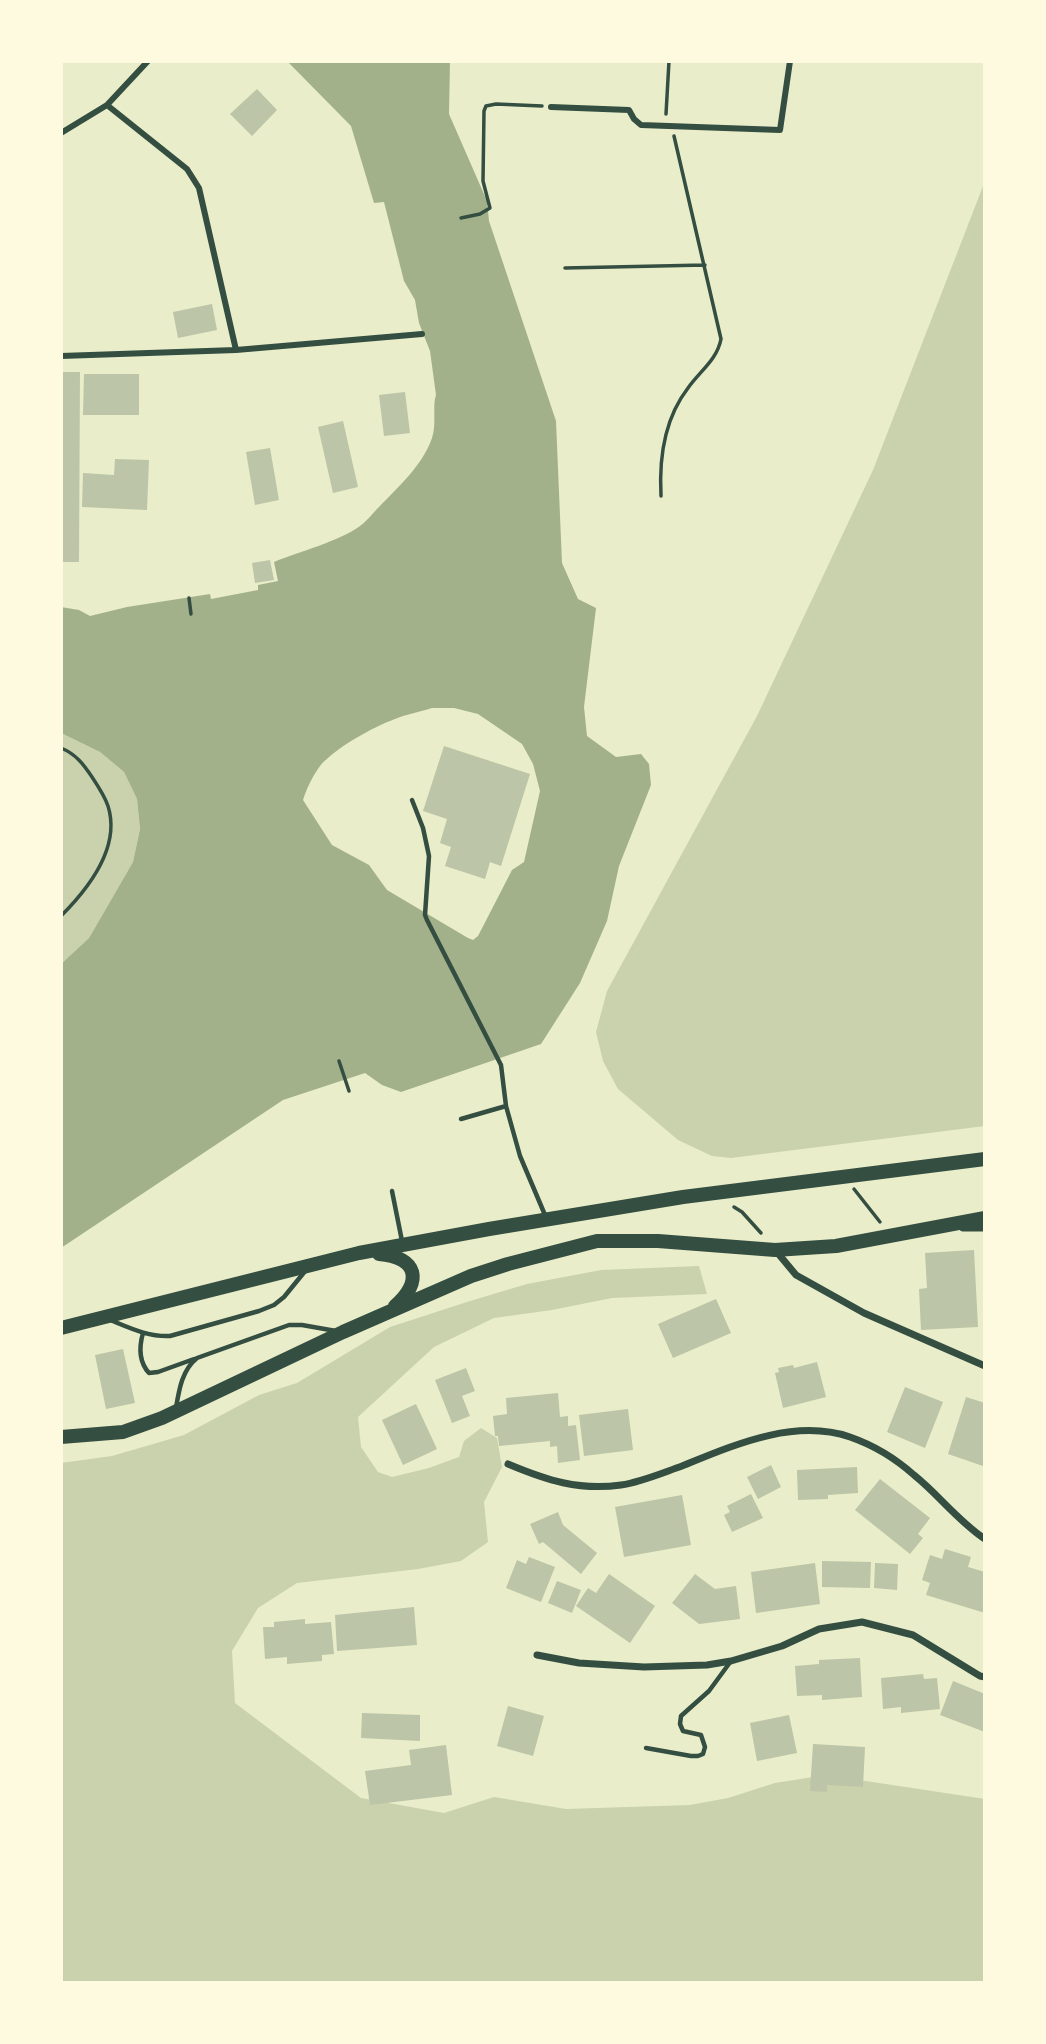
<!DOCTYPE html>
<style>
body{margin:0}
#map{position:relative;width:1046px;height:2044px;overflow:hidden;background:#e9edc9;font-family:Cabin,sans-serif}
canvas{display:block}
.frame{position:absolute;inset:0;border:63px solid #fefae0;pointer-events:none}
</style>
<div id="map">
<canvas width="1046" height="2044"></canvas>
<div class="frame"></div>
</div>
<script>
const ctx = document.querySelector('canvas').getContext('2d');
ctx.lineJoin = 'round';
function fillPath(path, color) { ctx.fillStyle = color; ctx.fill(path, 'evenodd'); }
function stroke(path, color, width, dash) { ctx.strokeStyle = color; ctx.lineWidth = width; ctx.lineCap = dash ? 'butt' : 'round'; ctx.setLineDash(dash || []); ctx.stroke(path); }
const green = new Path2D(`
 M985 181V1126L731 1158 712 1156 678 1140 618 1089 603 1061 596 1032 607 991 757 716 873 470Z
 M61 733 100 752 124 772 137 799 140 829 133 862 89 938 61 964Z
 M699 1266 707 1294 612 1298 552 1310 494 1318 434 1347 358 1417 361 1447 378 1472 392 1477 429 1468 459 1457 464 1441 481 1428 497 1438 502 1467 484 1502 488 1542 461 1561 418 1569 297 1583 258 1608 232 1651 235 1703 361 1798 444 1813 494 1797 566 1809 690 1805 728 1798 775 1783 826 1775 985 1799V1983H61V1463L112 1456 184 1435 259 1395 297 1383 390 1327 470 1301 527 1284 601 1270Z`);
const water = new Path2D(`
 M287 61H450L449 114 487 201 489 221 556 421 562 563 578 599 596 608 584 707 587 736 616 757 641 754 649 764 651 785 619 866 607 921 580 983 541 1044 401 1092 382 1085 365 1073 283 1100 61 1248V964L89 938 133 862 140 829 137 799 124 772 100 752 61 733V607L79 610 90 616 127 607 210 594 211 599 258 590V585L278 581 274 562C298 552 340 541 360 526 367 521 373 513 379 507 399 486 422 466 432 438 437 424 432 405 436 395L430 351 419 323 415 300 404 281 384 202 374 203 351 126ZM432 708H454L478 714 522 744 533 764 540 791 524 862 512 870 478 936 473 940 468 938 387 890 369 865 332 845 303 800C307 788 312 777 320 766 335 748 373 727 395 719 407 714 419 712 432 708Z`);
const building = new Path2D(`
 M257 89 277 110 252 136 230 114Z
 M212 304 217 330 178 338 173 312Z
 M61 372H80L79 562H61Z
 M84 374H139V415H83Z
 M405 392 410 433 384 436 379 395Z
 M343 421 358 487 333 493 318 427Z
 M270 448 279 500 255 505 246 452Z
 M115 459 149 460 147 510 82 507 83 473 114 475Z
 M270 560 274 580 255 583 252 563Z
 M444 746 530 774 501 866 490 862 485 879 445 866 451 847 440 843 447 819 423 811Z
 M974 1250 978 1327 921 1330 919 1289 927 1288 925 1253Z
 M716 1299 731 1333 673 1358 658 1324Z
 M123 1349 135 1403 106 1409 95 1355Z
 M817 1362 826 1397 783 1408 775 1373 779 1372 778 1368 793 1365 794 1368Z
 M466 1368 475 1391 462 1396 470 1416 452 1423 435 1380Z
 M905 1387 943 1402 925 1448 887 1432Z
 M558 1393 560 1417 568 1416V1426L576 1425 580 1460 558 1463 557 1446 550 1447V1441L499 1446 498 1436H495L493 1416 507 1414 506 1398Z
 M966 1397 985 1403V1460L983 1466 948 1454Z
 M416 1404 437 1449 403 1465 382 1420Z
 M628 1409 633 1450 584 1456 579 1415Z
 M771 1465 781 1487 758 1499 747 1477Z
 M857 1467 858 1493 828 1495V1499L798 1500 797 1470Z
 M880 1479 930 1518 918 1534 923 1538 910 1554 855 1510Z
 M751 1494 763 1518 732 1532 724 1515 730 1512 727 1506Z
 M682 1495 691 1545 624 1557 615 1507Z
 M558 1512 563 1525 597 1553 581 1574 543 1542 539 1544 530 1524Z
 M945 1549 971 1557 968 1567 985 1572V1613L926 1595 930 1583 922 1580 930 1555 942 1559Z
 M529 1557 555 1567 541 1602 506 1588 517 1560 526 1564Z
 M822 1561 871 1562 870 1588 822 1587Z
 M815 1563 820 1604 756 1613 751 1572Z
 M875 1563 898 1564 897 1590 874 1588Z
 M609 1574 655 1606 630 1643 576 1606 588 1588 596 1593Z
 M695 1574 715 1589 736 1586 740 1619 699 1624 672 1603Z
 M557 1581 581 1590 572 1613 548 1603Z
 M414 1607 417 1645 337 1651 335 1615Z
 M305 1619V1624L331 1622 334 1654 322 1655V1661L287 1664V1657L265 1659 263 1627H274V1622Z
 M860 1658 862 1697 822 1700V1695L797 1696 795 1666 819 1664V1660Z
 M923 1674 924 1679 937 1678 940 1709 901 1713V1707L883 1709 881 1678Z
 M953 1681 985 1694V1732L940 1715Z
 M508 1706 544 1716 533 1756 497 1746Z
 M362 1713 420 1715V1741L361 1738Z
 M789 1715 797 1753 757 1761 750 1723Z
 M813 1744 865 1747 863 1787 827 1785V1792L810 1791Z
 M446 1745 452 1795 370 1805 365 1771 411 1765 409 1750Z`);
const path = new Path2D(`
 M666 114 669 61
 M461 218 480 214 490 208 483 181 484 111 486 106 496 104 542 106
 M565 268 705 265
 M661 496C659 459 664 419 688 388 700 371 717 360 721 339L674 136
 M189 598 191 614
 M61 748C76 754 84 765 92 777 98 786 105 797 108 806 121 847 88 889 61 916
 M339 1061 349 1091
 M854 1189 880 1222
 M734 1207 742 1212 761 1233`);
const service = new Path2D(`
 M412 800 423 828 429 856 425 915 427 920 501 1065 506 1106 520 1156 545 1215
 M461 1119 506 1106
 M392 1191 402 1241
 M110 1320C130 1328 148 1337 170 1336L259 1311 274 1305 284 1297 306 1270
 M143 1333C139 1347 139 1362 149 1373L158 1372 194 1359
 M176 1408C179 1390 182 1370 197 1358L289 1325H302L336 1331
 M646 1748 691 1756H698L703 1754 705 1747 701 1735 683 1731 680 1724 681 1716 709 1691 731 1661`);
const pedestrian = new Path2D(`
 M107 105 187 169 199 188 236 350
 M551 107 629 110 634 119 641 125 780 130 790 61
 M61 133 107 105 148 61
 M61 356 236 350 422 334`);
const minor = new Path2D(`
 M963 1228H985
 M776 1251 796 1275 864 1313 985 1366
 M508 1464C546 1480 579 1491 621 1485 641 1482 662 1473 682 1466 734 1445 794 1418 850 1437 873 1445 896 1459 914 1475 939 1495 958 1521 985 1539
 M537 1655 579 1663 644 1667 707 1665 731 1661 782 1646 819 1629 862 1622 913 1635 980 1676 985 1677`);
const secondary = new Path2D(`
 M379 1254C418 1257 423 1282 395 1306
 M61 1328 359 1253 489 1229 683 1197 985 1159
 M61 1437 123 1432 162 1418 343 1332 471 1276 508 1264 597 1241H658L775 1250 836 1246 985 1218`);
fillPath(green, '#cad2ad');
fillPath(water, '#a3b18a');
fillPath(building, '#bcc5a7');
stroke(path, '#344e41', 3.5);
stroke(service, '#344e41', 4.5);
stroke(pedestrian, '#344e41', 6);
stroke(minor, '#344e41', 7);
stroke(secondary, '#344e41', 14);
</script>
